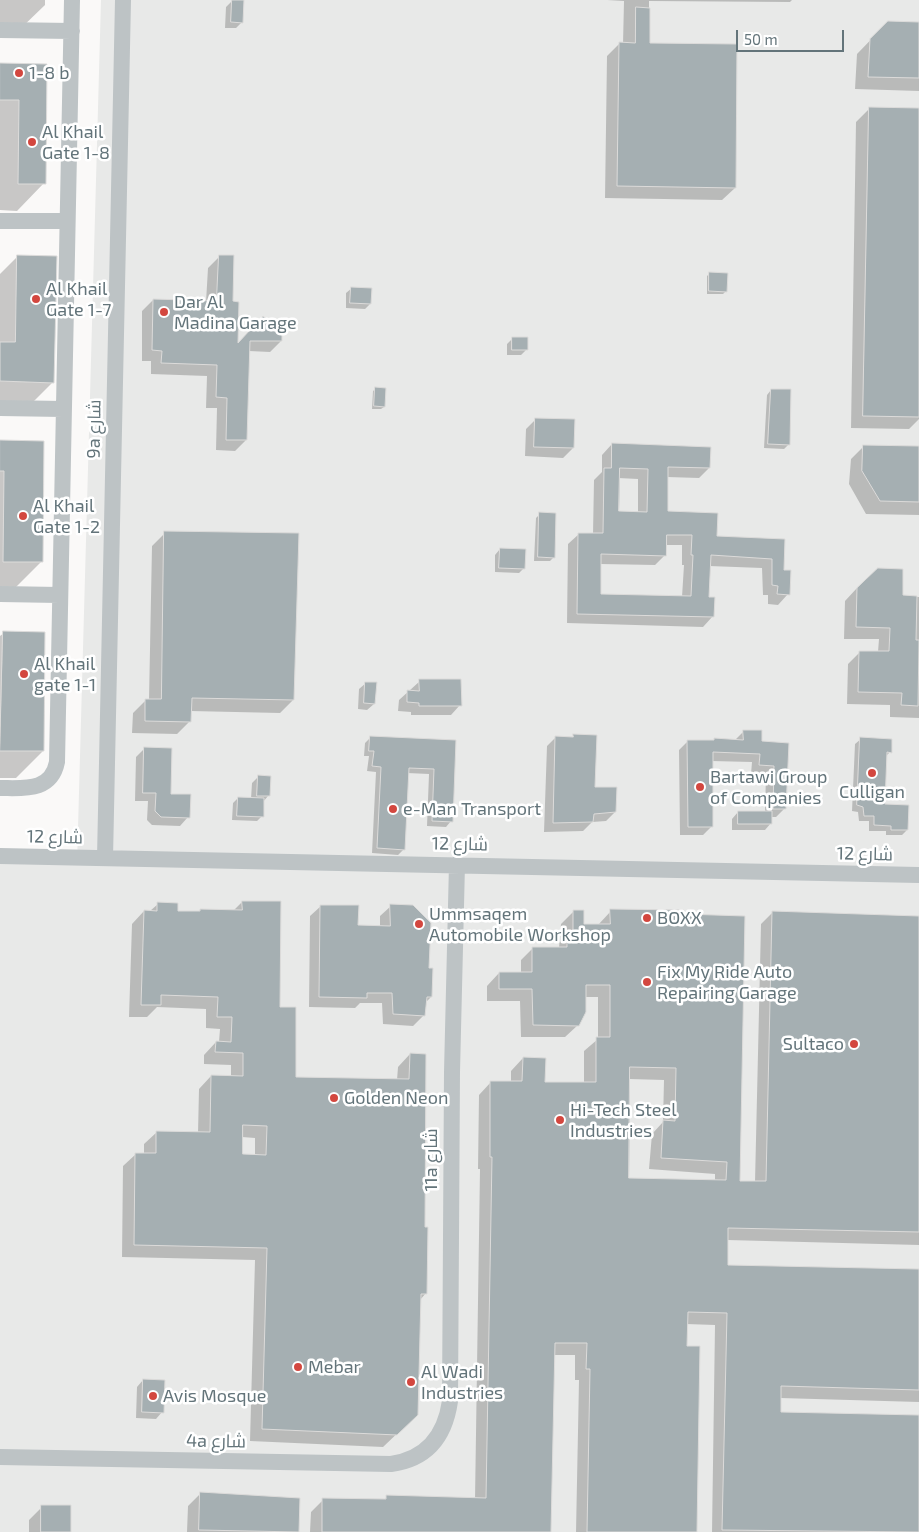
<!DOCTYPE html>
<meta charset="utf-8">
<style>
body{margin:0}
#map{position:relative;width:919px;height:1532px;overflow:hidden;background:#faf9f8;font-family:"Exo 2",sans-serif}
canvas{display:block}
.scale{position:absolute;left:736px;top:30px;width:108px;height:22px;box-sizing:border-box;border:2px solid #63747a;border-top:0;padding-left:6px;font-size:15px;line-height:18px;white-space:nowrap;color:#63747a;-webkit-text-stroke:4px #fff;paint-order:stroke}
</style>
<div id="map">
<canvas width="919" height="1532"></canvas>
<div class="scale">50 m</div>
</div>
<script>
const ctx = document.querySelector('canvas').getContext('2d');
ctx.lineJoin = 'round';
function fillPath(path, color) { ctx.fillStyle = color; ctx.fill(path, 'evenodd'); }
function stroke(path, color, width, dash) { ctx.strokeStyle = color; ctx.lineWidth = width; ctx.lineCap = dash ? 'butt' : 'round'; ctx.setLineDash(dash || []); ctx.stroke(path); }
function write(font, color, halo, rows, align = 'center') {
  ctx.font = font + ' "Exo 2",Cairo,sans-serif'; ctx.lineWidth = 5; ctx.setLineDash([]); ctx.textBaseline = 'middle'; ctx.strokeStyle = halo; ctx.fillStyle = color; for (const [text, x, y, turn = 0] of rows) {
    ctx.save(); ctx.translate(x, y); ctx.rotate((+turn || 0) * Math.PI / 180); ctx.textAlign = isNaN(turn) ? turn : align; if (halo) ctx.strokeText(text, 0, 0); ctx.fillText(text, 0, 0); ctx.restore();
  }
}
const built = new Path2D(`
 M101 0H919V1532H0V861L77 864Z`);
const shadow = new Path2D(`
 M0 0H45V5L17 32H0Z
 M607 0H792L790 2 649 1V44L735 188 722 200 605 198 607 56 619 44H623L624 1Z
 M232 1 242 22 236 28H225L226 7Z
 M888 22 919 23V91L855 89 857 54Z
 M0 65H46L44 183 17 211 0 210Z
 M869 109 919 110V419L909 429 851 428 856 122Z
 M220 256 231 302 237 345 252 328 281 341 270 352 249 351 246 440 235 451 216 450 217 408H206L207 376 151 374V361H142V311L153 300 206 302 208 268Z
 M17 257 53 382 26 409H0V274Z
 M710 273 726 291 723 294H707V276Z
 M352 288 370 304 365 309 346 308V293Z
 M513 338 526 350 521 355H507V344Z
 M376 389 384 407 381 409H372L373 391Z
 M771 390 789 444 784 449 764 448 767 395Z
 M536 419 573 448 563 458 525 456 526 429Z
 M0 442 41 562 14 589H0Z
 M612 444 709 468 699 478 667 477 666 513 716 537 784 541 783 571 788 594 778 605 768 604V595H763L762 568 709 566 708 598 713 616 703 627 567 623 568 544 579 534H593L594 480 602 472V455ZM618 478 638 479V513L618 512ZM665 545H682V565H684L682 597 599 595 600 564 655 565 665 555Z
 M864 446 919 447V515L866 514 849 484 851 459Z
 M540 514 554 557 550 561H534L536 518Z
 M165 533 293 700 280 713 190 711V721L177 734 132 733 133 713 146 700H149L152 546Z
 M500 549 524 568 519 573 495 572V555Z
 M857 588 902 597H919V718L890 717V705L847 704 848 664 860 652H878L879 639H844L845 601Z
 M4 633 43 751 16 778H0V636Z
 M420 681 460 705 451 715H411V712L398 711 399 700Z
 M366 683 374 704 367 710 358 709 359 689Z
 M744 731 761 743 788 744 785 808 776 817H771V823L765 830H732V819L738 812H765L766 774H751L752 762 711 761 712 826 703 835H680L679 750 688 741 735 740Z
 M371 737 455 741 451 821 446 827 427 826 429 774 407 773 404 849 398 855 372 853 376 772 367 771 369 756H364L365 743Z
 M556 737H595L593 788 615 812 606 821 592 822 583 831 544 832 547 746Z
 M861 739 890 752 885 757 884 805 907 830 902 835H886V831H869V821H859L858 812 852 811 855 744Z
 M144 749 170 795 188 817 180 826 152 825 147 820 148 801H135L136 757Z
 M258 777 268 796 263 802 262 816 257 821 232 820 233 803 238 798 251 799 252 783Z
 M242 902 279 1008 294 1078 397 1080 398 1067 410 1054 423 1228 426 1293 420 1300 404 1427 383 1447 250 1441 255 1260 122 1257 123 1166 136 1154H144V1144L157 1132 198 1133 199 1089 211 1076 231 1077V1065L204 1064V1055L216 1042H219L220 1029 206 1028V1009L157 1007 147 1017H129L132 924 144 911H150L158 904 176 912 198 913 200 910 233 911ZM242 1137 255 1138V1156L242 1155Z
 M321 906 357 926 380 927V916L391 906 428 969 431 997 425 1003 424 1015 413 1026 383 1024 382 1003H360L355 1008 309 1007 310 916Z
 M611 911 739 1182H755L761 924 773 912 919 917V1245L727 1240 726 1266 919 1271V1402L780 1398 779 1413 919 1416V1532H712L715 1325 686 1324 696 1532H576L579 1380H575V1355H553L550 1532H310L311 1512 323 1500 383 1501 387 1497 475 1499 480 1169H478L479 1095 491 1082H511V1071L523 1058 544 1083H584V1051L598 1039V997H585L578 1025 565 1037H521L520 1001H487V986L499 973H521V960L533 948H559L561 924 573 912 583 925H598ZM629 1079 664 1080 663 1122 652 1134 649 1169 715 1174V1181L628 1179Z
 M143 1380 162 1412 156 1419 136 1418 137 1387Z
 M200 1494 298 1499V1532H187L188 1506Z
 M42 1507 70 1532H29V1520Z`);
const building = new Path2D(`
 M232 0H244L243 23 231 22Z
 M636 7 650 8V43L737 44 736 188 617 186 619 42 635 43Z
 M888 21 919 22V78L868 77 870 39Z
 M0 63 47 64 46 184H18L19 100H0Z
 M869 107 919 108V417L863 416Z
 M17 255 57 256 54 383 0 381V342H15Z
 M219 255H234L233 301 239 302 238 343 263 316 282 333V341H250L247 440H226L227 398 216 397 217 365 161 363 162 351 152 350 153 299 216 301Z
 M709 272 728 273 727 292 709 291Z
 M351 287 372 288 371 304 350 303Z
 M512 337H528V350H512Z
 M375 387 386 388 385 407 374 406Z
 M771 389H791L790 445 768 444Z
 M535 418 575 419 574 448 534 447Z
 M0 440 44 441 43 562H3L4 471H0Z
 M612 443 711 447 710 468 668 467V511L718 513 717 536 785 539 784 570H791L790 595 777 594 778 586 772 585V559L711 555 709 597H715L714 617 577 614 578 533H603L604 468H611ZM620 468 648 469 647 512 619 511ZM667 535H692L691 555H693L691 596 601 594V554L666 556Z
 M863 445 919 446V502L880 501 862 471Z
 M539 512 556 513 555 558 538 557Z
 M164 531 299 533 294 700 192 698 191 722 145 721V699H161Z
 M500 548 526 549 525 569 499 568Z
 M878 568 903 569V595L917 596 916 640H919L918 706 901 705 902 693 858 692 859 651H889L890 628 856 627 857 588Z
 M3 631 45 632 44 751H0Z
 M419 679H461L462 706H419V703L407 702V690L419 691Z
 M365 682H377L375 704 364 703Z
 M743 730H762V741L789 743 786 809H773L774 766 759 765 760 754 713 752V827H688L687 740H714V738L743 740Z
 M573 734 597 735 595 787H617L616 812 594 814 593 822 553 823 555 736 573 737Z
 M370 736 456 740 453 822 432 821 434 769 409 768 405 850 377 848 381 767 372 766 374 751H369Z
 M860 737 892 739V753L887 752 885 804 909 805 908 830H891V826L874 825V816H864L863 807 857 805Z
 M144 747 172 748 171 794H191L190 818 161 817 155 811 156 793H143Z
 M258 775 271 776 270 796H257Z
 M238 797 264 798V817L237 816Z
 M738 811H772V824H738Z
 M242 901H281L280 1007H296V1077L409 1079 410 1053 426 1054 425 1227H428L427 1294H421L418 1415 397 1435 262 1429 267 1248 134 1245 135 1153H156V1131L210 1132 211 1075 243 1076V1053L215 1052 216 1041 231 1042 232 1017H217L218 997 161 995V1005H141L144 910 157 911V902L178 903V911H200V909L242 910ZM243 1125 267 1126 266 1155 243 1154Z
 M390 904 413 905 431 923 429 968H433L432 997H427L425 1016 393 1014 392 993H367V998L319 997 320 905H359L358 925 390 926Z
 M610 909 684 910V914L745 916 740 1181H766L772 911 919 916V1232L728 1228V1265L919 1269V1390L781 1386V1412L919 1415V1532L722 1530 727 1313 688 1312 687 1346H700L697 1532H587L590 1369H586L587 1343H555L551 1532H322V1498L386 1499V1495L486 1498 492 1157H490V1081H522L523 1057 546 1058 545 1082H596V1037H610V985H586V1012L579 1026 533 1025 532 989H499V972H532V947H567V938H573V910H584V924H610ZM630 1067 676 1068 675 1121 663 1120 661 1158 727 1162 726 1180 629 1178Z
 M143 1379 165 1380 164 1413 142 1412Z
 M200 1492 300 1498 299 1532 199 1530Z
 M41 1505H71V1532H41Z`);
const street = new Path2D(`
 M0 30 72 31
 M0 221H67
 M0 408 63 409
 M0 594 59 595
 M0 788C24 788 51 792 57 762L72 0
 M0 856 919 875
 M105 858 123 0
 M0 1457 391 1464C427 1459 445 1436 450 1401L452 1072 457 864`);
const markers = [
 [19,73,5,"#d3473f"],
 [32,142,5,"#d3473f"],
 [36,299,5,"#d3473f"],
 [164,312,5,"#d3473f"],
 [23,516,5,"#d3473f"],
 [24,674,5,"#d3473f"],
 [872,773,5,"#d3473f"],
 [700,787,5,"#d3473f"],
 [393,809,5,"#d3473f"],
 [647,918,5,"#d3473f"],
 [419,924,5,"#d3473f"],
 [647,982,5,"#d3473f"],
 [854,1044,5,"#d3473f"],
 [334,1098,5,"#d3473f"],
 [560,1120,5,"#d3473f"],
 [298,1367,5,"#d3473f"],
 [411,1382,5,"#d3473f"],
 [153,1396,5,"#d3473f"]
];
const poiNames = [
 ["1-8 b",29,73],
 ["Al Khail",42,132],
 ["Gate 1-8",42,153],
 ["Al Khail",46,289],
 ["Gate 1-7",46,310],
 ["Dar Al",174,302],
 ["Madina Garage",174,323],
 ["Al Khail",33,506],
 ["Gate 1-2",33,527],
 ["Al Khail",34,664],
 ["gate 1-1",34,685],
 ["Bartawi Group",710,777],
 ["of Companies",710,798],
 ["Culligan",872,792,"center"],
 ["e-Man Transport",403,809],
 ["Ummsaqem",429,914],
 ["Automobile Workshop",429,935],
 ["BOXX",657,918],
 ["Fix My Ride Auto",657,972],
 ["Repairing Garage",657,993],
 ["Sultaco",844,1044,"right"],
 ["Golden Neon",344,1098],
 ["Hi-Tech Steel",570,1110],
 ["Industries",570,1131],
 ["Mebar",308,1367],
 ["Al Wadi",421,1372],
 ["Industries",421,1393],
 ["Avis Mosque",163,1396]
];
const streetNames = [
 ["9a شارع",94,429,-89],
 ["شارع 12",55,837,1],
 ["شارع 12",460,844,1],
 ["شارع 12",865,854,1],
 ["11a شارع",431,1160,-90],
 ["4a شارع",216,1441,1]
];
fillPath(built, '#e8e9e8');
fillPath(shadow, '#0003');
fillPath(building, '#a5afb2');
stroke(building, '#dcdbda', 1);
stroke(street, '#bdc3c5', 16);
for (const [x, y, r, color] of markers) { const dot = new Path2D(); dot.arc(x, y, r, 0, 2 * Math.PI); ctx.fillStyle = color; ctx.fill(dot); stroke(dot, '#fff', 2); }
write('18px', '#63747a', '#fff', poiNames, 'left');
write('18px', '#63747a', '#fff', streetNames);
</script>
